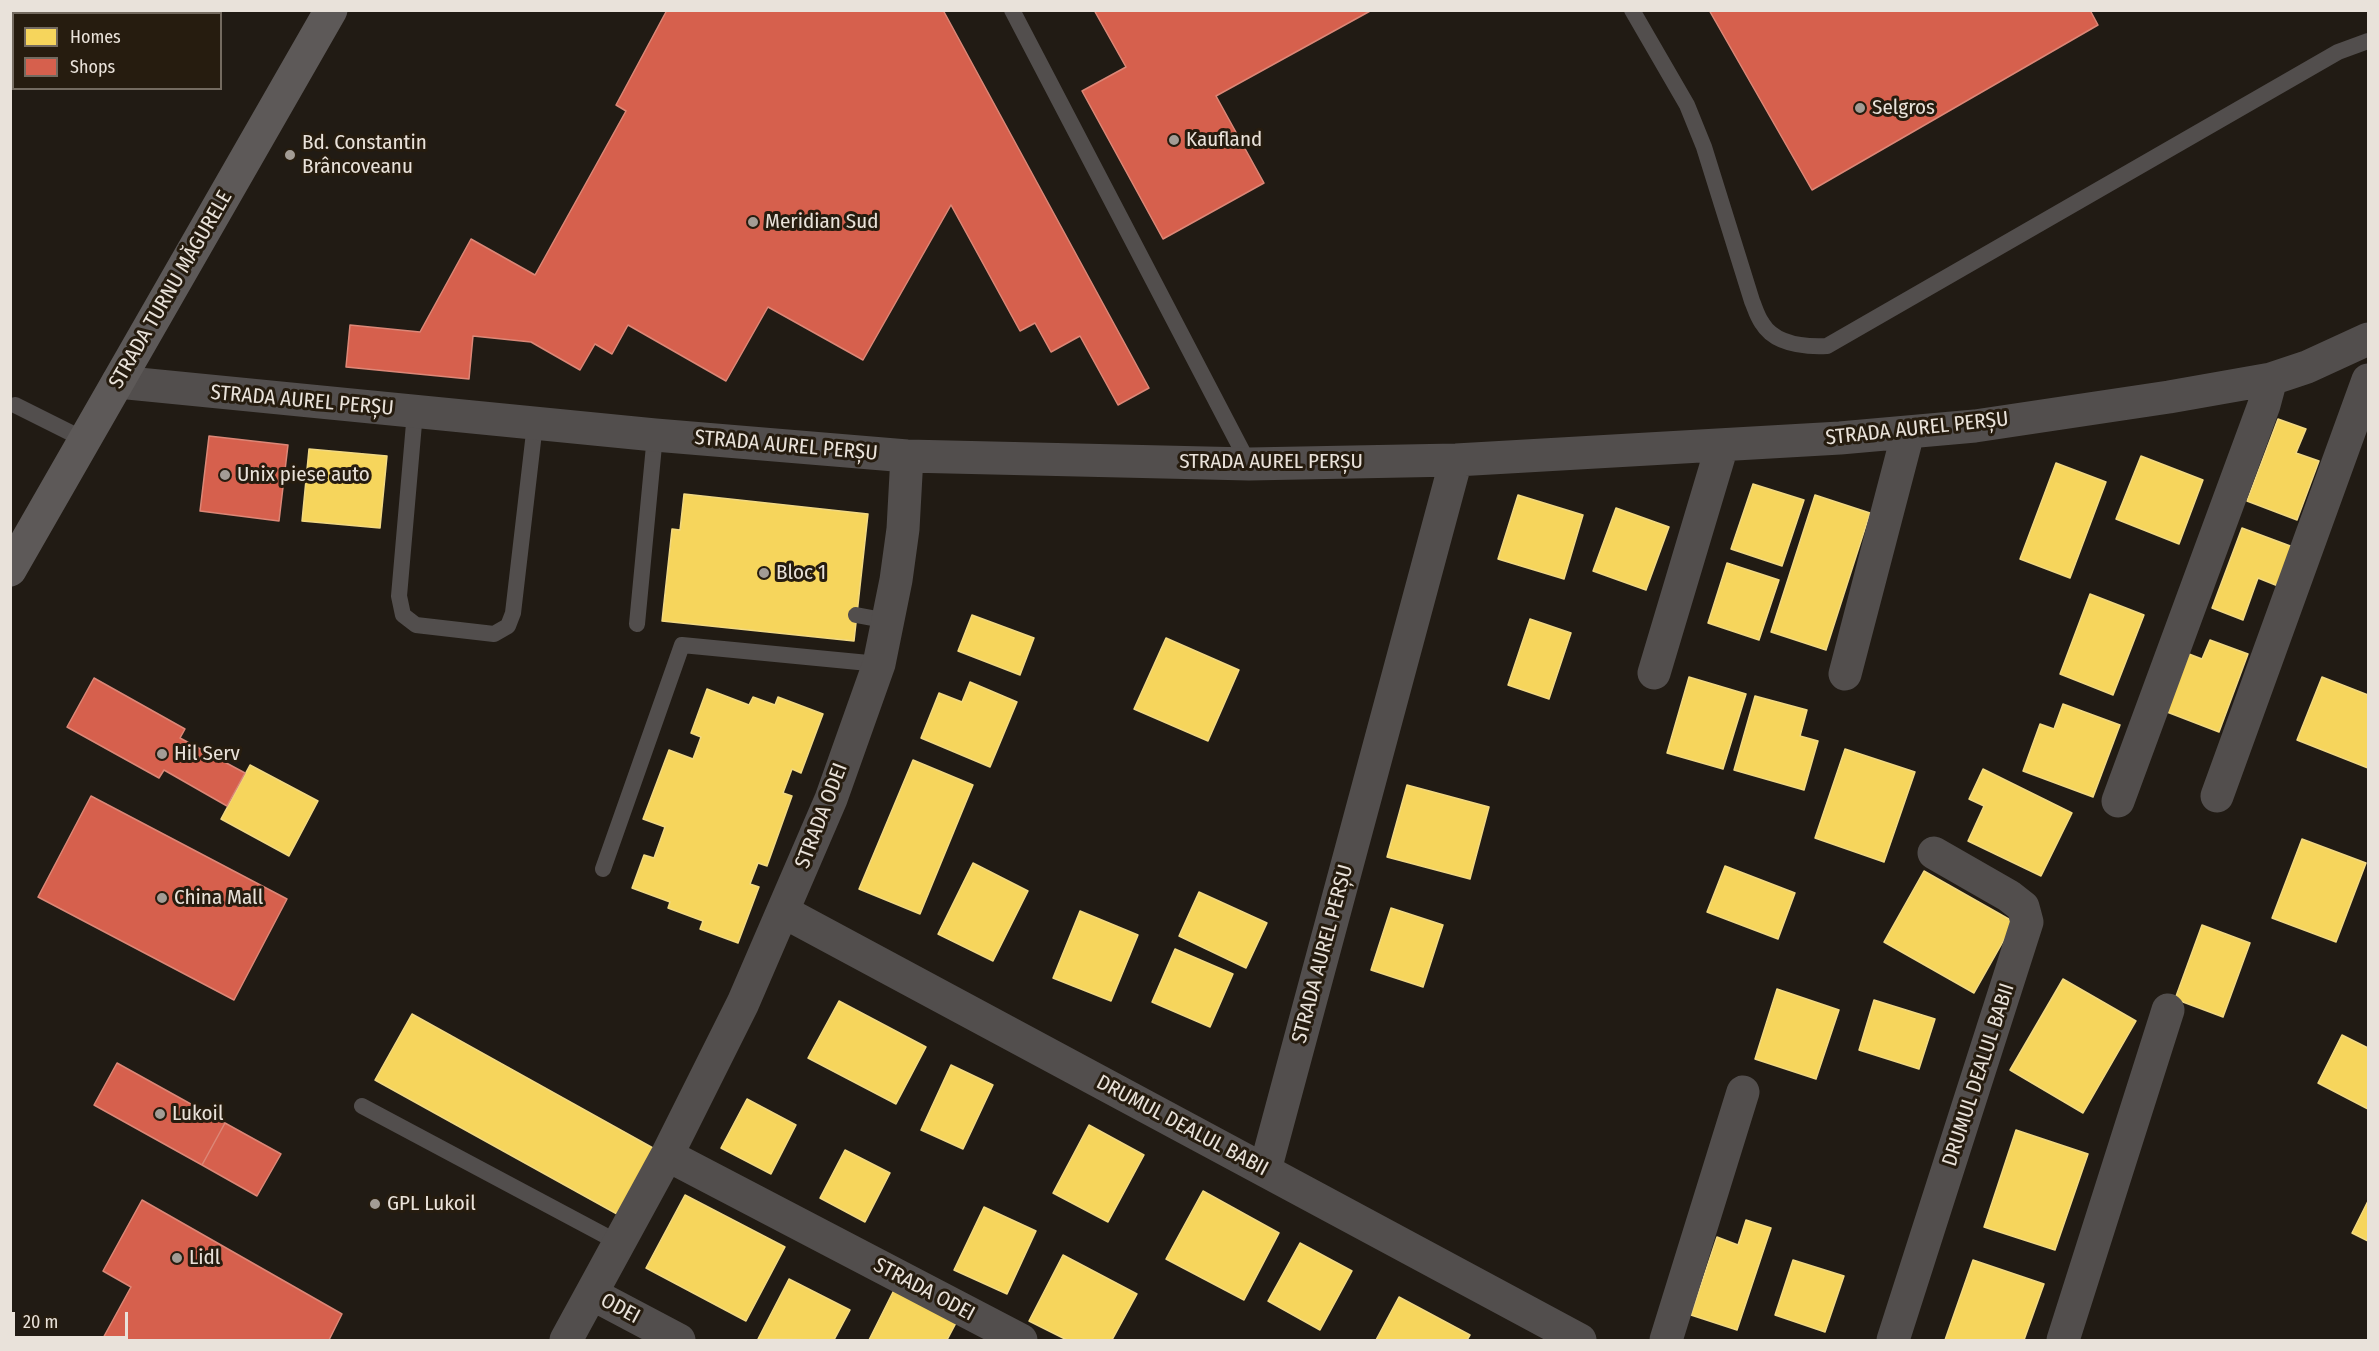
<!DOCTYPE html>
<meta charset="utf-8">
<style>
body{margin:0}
#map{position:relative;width:2379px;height:1351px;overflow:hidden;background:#211b14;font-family:"Fira Sans Condensed",sans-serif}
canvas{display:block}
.frame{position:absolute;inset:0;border:12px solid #e9e2da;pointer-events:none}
.legend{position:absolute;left:12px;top:12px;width:210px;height:78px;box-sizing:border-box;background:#261c0f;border:2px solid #746b60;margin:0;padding:8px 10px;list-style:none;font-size:18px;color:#e9e2da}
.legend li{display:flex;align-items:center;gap:12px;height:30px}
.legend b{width:30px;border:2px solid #746b60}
.scale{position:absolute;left:12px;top:1312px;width:116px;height:27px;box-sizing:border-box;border:3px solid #e9e2da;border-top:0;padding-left:8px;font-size:18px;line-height:21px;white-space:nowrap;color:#e9e2da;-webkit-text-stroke:4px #261c0f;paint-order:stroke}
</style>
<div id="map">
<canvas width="2379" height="1351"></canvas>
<div class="frame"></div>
<ul class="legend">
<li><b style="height:16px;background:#f6d55c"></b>Homes</li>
<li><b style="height:16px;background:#d6604d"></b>Shops</li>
</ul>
<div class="scale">20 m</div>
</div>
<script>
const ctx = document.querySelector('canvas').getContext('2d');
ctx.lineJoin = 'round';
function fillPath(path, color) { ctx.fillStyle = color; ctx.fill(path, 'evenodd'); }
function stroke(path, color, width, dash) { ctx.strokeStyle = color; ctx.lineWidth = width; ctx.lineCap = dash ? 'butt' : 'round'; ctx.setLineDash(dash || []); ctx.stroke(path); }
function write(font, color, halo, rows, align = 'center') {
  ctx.font = font + ' "Fira Sans Condensed",sans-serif'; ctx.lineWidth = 6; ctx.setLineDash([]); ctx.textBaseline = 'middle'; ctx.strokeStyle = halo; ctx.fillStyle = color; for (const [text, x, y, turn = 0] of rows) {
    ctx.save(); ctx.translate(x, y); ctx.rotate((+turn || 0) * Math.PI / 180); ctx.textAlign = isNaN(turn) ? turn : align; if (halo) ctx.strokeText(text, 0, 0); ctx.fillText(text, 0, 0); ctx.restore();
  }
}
const homes = new Path2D(`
 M10 10H21L20 14H14V32L10 41Z
 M2278 419 2306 429 2296 453 2319 461 2297 520 2247 501Z
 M309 449 387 456 380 528 302 521Z
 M2141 456 2203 480 2179 544 2116 519Z
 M2056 463 2106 482 2070 578 2020 559Z
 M1753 484 1804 500 1782 566 1731 549Z
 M684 494 868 514 854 641 662 621 672 529 680 530Z
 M1518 495 1583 515 1564 579 1498 559Z
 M1815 495 1870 513 1826 650 1771 632Z
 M1616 508 1669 527 1646 590 1593 571Z
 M2242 528 2293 547 2278 586 2258 578 2243 620 2212 608Z
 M1727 563 1779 580 1759 640 1708 623Z
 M2090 594 2144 615 2113 695 2060 674Z
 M972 615 1034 638 1020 675 958 651Z
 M1530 619 1571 633 1549 699 1508 685Z
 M1166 638 1239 670 1208 741 1134 709Z
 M2210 640 2248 654 2219 732 2167 712 2189 654 2202 659Z
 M1689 677 1746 694 1723 769 1667 753Z
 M2322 677 2368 695V693V768L2297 740Z
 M970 682 1017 702 990 767 921 738 939 693 962 702Z
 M707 689 749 705 753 697 775 705 778 697 823 714 801 773 792 769 783 793 792 796 767 866 758 863 750 884 759 887 738 943 700 929 703 921 668 908 670 902 632 888 644 855 654 858 665 827 643 819 669 750 693 759 701 737 691 733Z
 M1755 696 1807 710 1800 736 1818 741 1804 790 1734 770Z
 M2063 704 2120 725 2093 797 2023 771 2040 724 2054 729Z
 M1845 749 1915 772 1884 862 1815 838Z
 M913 760 973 785 920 914 859 889Z
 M250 765 318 801 289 856 221 819Z
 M1983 769 2072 813 2041 876 1968 841 1984 806 1969 799Z
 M1407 785 1489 807 1470 879 1387 857Z
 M2302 839 2366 863 2336 942 2272 918Z
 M973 863 1028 891 993 961 938 934Z
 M1725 866 1795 893 1778 939 1707 912Z
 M1924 871 2014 922 1974 993 1884 942Z
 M1199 892 1267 923 1246 968 1179 936Z
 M1391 908 1443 925 1423 987 1371 970Z
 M1080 911 1138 935 1111 1001 1053 978Z
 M2202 925 2250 943 2223 1017 2175 999Z
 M1175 949 1233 974 1210 1027 1152 1002Z
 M2063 979 2136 1021 2083 1113 2010 1070Z
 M1777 989 1839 1010 1816 1079 1755 1059Z
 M1874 1000 1935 1019 1919 1069 1859 1050Z
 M839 1001 926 1047 896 1104 808 1058Z
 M412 1014 653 1148 617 1214 375 1080Z
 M2342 1035 2368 1048V1109L2318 1083Z
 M951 1065 993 1085 963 1149 921 1130Z
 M747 1099 796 1125 771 1174 721 1148Z
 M1089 1125 1144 1155 1108 1222 1053 1193Z
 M2016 1130 2088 1154 2055 1250 1984 1227Z
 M845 1150 890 1173 865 1222 820 1198Z
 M1203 1191 1279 1233 1244 1300 1166 1259Z
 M685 1195 785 1247 746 1321 646 1268Z
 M2368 1201V1241L2352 1233Z
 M984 1207 1036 1231 1007 1294 954 1270Z
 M1746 1220 1771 1228 1737 1330 1691 1315 1717 1237 1738 1245Z
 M1300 1243 1352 1271 1320 1330 1268 1301Z
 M1063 1255 1137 1294 1112 1340H1067L1029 1321Z
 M1793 1260 1844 1276 1825 1332 1775 1315Z
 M1973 1260 2044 1284 2024 1340H1945Z
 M789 1279 850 1310 834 1340 758 1339Z
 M894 1290 957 1321 947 1340H869Z
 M1399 1297 1470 1335 1467 1340H1376Z`);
const shops = new Path2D(`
 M667 10H943L1149 388 1118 405 1080 336 1051 352 1035 323 1020 331 951 205 863 360 768 307 726 381 628 325 612 354 595 344 580 370 531 342 473 336 469 379 346 367 350 325 420 332 471 239 535 275 626 111 616 105Z
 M1094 10H1372L1216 96 1264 183 1163 239 1082 91 1126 67Z
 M1709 10H2090L2098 25 1812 190Z
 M209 436 288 445 279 521 200 511Z
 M94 678 185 729 180 738 245 773 227 806 164 770 159 778 67 727Z
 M91 796 287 899 234 1000 38 897Z
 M117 1063 225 1123 202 1165 94 1105Z
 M225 1123 281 1154 257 1196 202 1165Z
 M142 1200 342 1314 329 1340H102L131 1287 103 1271Z`);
const service = new Path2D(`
 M1012 10 1249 464
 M1632 10 1687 105 1704 147 1752 301C1755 308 1757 316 1762 323 1775 345 1805 347 1827 346L2338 52 2368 41
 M15 405 85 440
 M415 412 399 596 403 615 416 625 494 634 508 626 513 613 535 424
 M856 615 888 621
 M637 624 655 435
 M603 869 682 645 879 664
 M362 1106 619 1243`);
const minor = new Path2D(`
 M118 382 655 435 907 456 1249 464 1456 460 1840 438 1975 426 2169 397 2271 379 2307 367 2368 339
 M1654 673 1722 446
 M1845 674 1908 433
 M2217 796 2368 380
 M2118 801 2264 405 2271 379
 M784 912 1580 1340
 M667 1155 1021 1340
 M1265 1170 1456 460
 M592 1294 679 1340
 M566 1340 667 1155 743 1003 831 799 879 664 896 580 903 529 907 456
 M1666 1340 1743 1092
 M1893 1340 2027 922 2023 907 2009 896 1934 853
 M2063 1340 2168 1010`);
const secondary = new Path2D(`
 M10 570 331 10`);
const markers = [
 [1860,108,6,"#a39c95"],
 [1174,140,6,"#a39c95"],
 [290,155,6,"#a39c95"],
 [753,222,6,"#a39c95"],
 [225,475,6,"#a39c95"],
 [764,573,6,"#a39c95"],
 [162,754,6,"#a39c95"],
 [162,898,6,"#a39c95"],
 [160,1114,6,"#a39c95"],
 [375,1204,6,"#a39c95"],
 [177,1258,6,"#a39c95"]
];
const poiNames = [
 ["Selgros",1872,108],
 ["Kaufland",1186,140],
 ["Bd. Constantin",302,143],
 ["Brâncoveanu",302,167],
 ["Meridian Sud",765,222],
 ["Unix piese auto",237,475],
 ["Bloc 1",776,573],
 ["Hil Serv",174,754],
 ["China Mall",174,898],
 ["Lukoil",172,1114],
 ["GPL Lukoil",387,1204],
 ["Lidl",189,1258]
];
const streetNames = [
 ["STRADA TURNU MĂGURELE",171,290,-60],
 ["STRADA AUREL PERȘU",302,401,5],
 ["STRADA AUREL PERȘU",1917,429,-6],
 ["STRADA AUREL PERȘU",786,446,5],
 ["STRADA AUREL PERȘU",1271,462],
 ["STRADA ODEI",822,816,-69],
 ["STRADA AUREL PERȘU",1323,954,-75],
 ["DRUMUL DEALUL BABII",1979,1075,-72],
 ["DRUMUL DEALUL BABII",1182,1126,28],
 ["STRADA ODEI",924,1290,28],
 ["ODEI",620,1309,28]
];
fillPath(homes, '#f6d55c');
stroke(homes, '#f2d982', 1.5);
fillPath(shops, '#d6604d');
stroke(shops, '#dc8777', 1.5);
stroke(service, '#524e4d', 16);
stroke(minor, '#524e4d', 33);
stroke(secondary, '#5d5958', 33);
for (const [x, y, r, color] of markers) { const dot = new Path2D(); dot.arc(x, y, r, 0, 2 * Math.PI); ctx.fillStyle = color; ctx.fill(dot); stroke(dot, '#261c0f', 2); }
write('21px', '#e9e2da', '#261c0f', poiNames, 'left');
write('21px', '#e9e2da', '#261c0f', streetNames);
</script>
